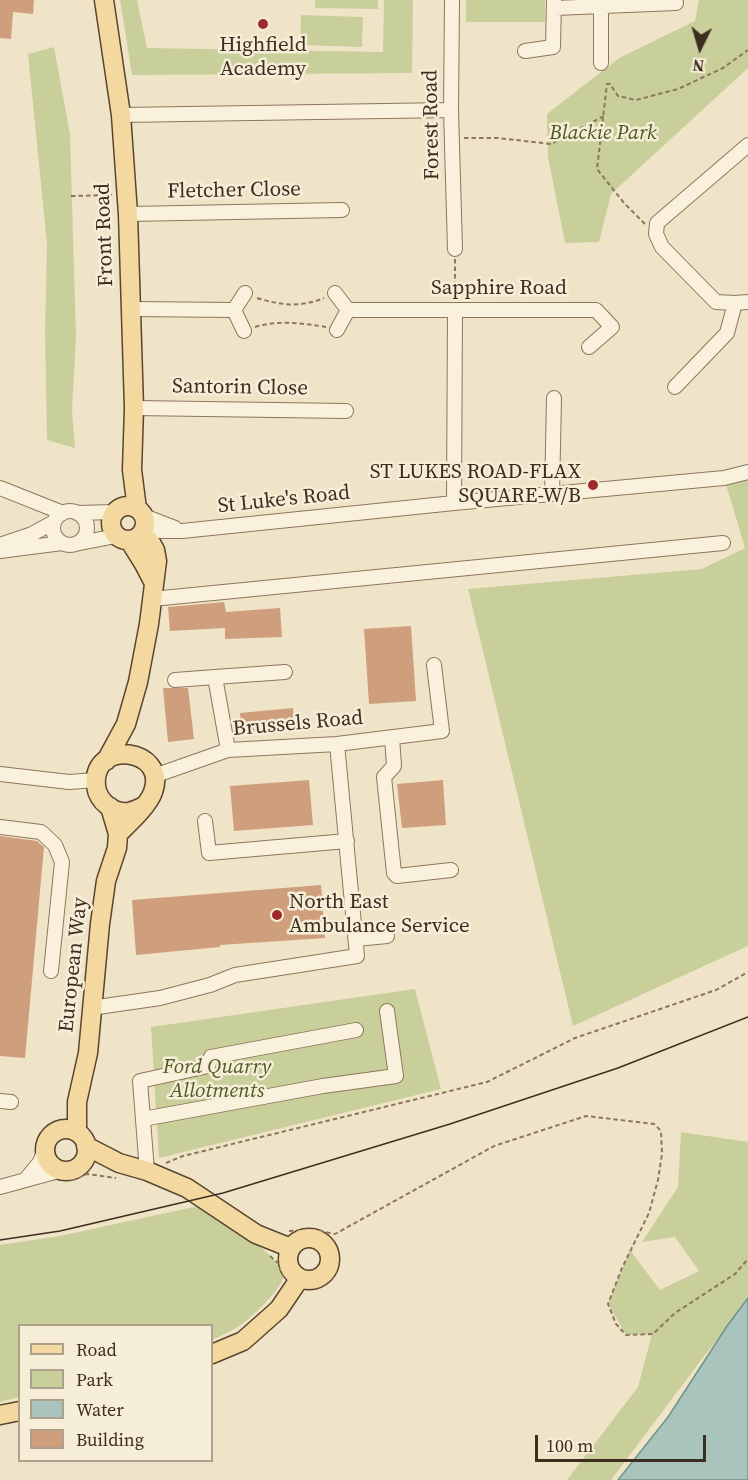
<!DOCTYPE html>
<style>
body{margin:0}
#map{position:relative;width:748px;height:1480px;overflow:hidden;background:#f0e4c8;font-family:"Source Serif 4",serif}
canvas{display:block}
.legend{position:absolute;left:18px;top:1324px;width:195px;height:138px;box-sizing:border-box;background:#f7eed8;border:2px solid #ada18e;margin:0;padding:8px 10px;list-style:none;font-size:18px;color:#3d2e20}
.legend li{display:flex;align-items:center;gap:12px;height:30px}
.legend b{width:30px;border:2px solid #ada18e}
.north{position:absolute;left:670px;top:18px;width:60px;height:60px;-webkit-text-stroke:4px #f7eed8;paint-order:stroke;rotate:185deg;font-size:16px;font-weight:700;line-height:24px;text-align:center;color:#3d2e20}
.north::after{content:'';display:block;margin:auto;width:21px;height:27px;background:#3d2e20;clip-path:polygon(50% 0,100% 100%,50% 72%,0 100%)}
.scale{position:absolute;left:535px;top:1435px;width:171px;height:27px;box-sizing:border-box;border:3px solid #3d2e20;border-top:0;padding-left:8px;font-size:18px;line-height:21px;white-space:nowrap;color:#3d2e20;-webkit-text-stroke:4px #f7eed8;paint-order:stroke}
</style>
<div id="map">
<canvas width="748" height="1480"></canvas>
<ul class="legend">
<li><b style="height:8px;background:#f3d9a0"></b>Road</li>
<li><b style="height:16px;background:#c9cf9b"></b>Park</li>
<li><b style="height:16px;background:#a9c4bc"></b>Water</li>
<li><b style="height:16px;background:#cf9f7d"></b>Building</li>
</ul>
<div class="north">N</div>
<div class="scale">100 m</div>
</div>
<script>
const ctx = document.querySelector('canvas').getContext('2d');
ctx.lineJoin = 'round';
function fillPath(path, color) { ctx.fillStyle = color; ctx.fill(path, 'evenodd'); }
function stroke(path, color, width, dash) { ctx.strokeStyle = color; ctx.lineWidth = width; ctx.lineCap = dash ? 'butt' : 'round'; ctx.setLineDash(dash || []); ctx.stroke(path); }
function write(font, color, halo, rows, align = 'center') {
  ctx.font = font + ' "Source Serif 4",serif'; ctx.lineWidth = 5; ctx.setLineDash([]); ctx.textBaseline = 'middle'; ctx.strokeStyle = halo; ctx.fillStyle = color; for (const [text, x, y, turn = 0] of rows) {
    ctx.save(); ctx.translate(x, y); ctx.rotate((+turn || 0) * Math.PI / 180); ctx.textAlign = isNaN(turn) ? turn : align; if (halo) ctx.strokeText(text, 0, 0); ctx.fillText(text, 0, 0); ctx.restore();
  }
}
const green = new Path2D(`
 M120 0H137L147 48 383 52 384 0H413L412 73 132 75Z
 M315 0H378V9L315 8Z
 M466 0H545V22H466Z
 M699 0H748V68L611 194 599 242 565 243 548 157 547 114 619 58 695 21Z
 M301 15 363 17 362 47 300 45Z
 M54 47 70 134 76 337 72 410 75 448 47 440 45 333 47 244 28 54Z
 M748 472V946L573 1026 468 589 702 569 745 548 724 478Z
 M415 989 441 1089 159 1158 151 1027Z
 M681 1132 748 1142V1298L611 1480H567L638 1387 652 1334 626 1335 608 1304 630 1250 660 1290 699 1271 675 1237 642 1242 678 1187Z
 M198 1206C217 1218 282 1254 283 1276 284 1287 253 1315 245 1322 235 1330 222 1335 212 1340V1326H20L19 1397 0 1402V1245L60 1236Z`);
const water = new Path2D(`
 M748 1298V1480H618L668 1417 727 1326Z`);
const building = new Path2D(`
 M0 0H34L33 14 13 12 11 39 0 38Z
 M224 602 226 612 280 608 282 637 225 639V628L170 631 168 607Z
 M411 626 416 701 369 704 364 629Z
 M163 688H188L194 739 168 742Z
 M293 708 295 727 242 733 240 713Z
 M309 780 313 825 234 831 230 786Z
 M443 780 446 825 402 828 397 784Z
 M0 836 37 841 44 847 25 1058 0 1056Z
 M321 885 325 938 220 945V947L136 955 132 900Z`);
const path = new Path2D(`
 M464 138H498L551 144 604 116
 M71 196 112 195
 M645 224 624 203 597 169 607 84H610L618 96 636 100 678 89 723 68 748 50
 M455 259V299
 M257 298C280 305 300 308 324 298
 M255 327C279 320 301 323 326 327
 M166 1163 183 1156 487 1082 575 1038 716 990 748 972
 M71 1180 87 1174 116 1178
 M289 1231 315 1230 335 1234 494 1146 586 1116 654 1124 661 1131 662 1154 658 1180 649 1213 622 1268 608 1304 616 1324 626 1335 653 1334 675 1313 735 1274 748 1259
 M270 1256 279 1264 283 1276`);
const minor = new Path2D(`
 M452 0 451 110 455 249
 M601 6V63
 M555 8 676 3
 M525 51 553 47 554 0
 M121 115 451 110
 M748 145 657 223 656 234 662 247 716 302 735 303 748 302
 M128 214 342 210
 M335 293 348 310 337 330
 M131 309 234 310
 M348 310H596L612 327 589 347
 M244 331 234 310 245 293
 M675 387 727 333 735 303
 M134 408 346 411
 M0 488 63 513
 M552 494 554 398
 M454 503 455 311
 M53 528a17 17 0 1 1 34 0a17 17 0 1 1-34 0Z
 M77 513 115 512
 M144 516 175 528
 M143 531H182L454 503 724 478 748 472
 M80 543 116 536
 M0 545 32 534 54 522
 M0 551 62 543
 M152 599 723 543
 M215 677 285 672
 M175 680 215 677 228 750
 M392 737 394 766 384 777 394 873 397 876 451 870
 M0 774 69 782 96 780
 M154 776 228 750 337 744 442 731 434 665
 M205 821 209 853 347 841
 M0 827 41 832 55 845 62 862 51 971
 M356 939 387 936
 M91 1008 160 998 210 985 235 975 357 956 337 744
 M0 1101 11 1102
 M143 1119 323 1086 396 1076 387 1011
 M147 1171 140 1081 208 1066 211 1057 356 1030
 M26 1179 40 1162 45 1149
 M0 1187 62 1170`);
const major = new Path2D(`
 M104 0 121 115 128 214 134 408 132 470 137 509
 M111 523a17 17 0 1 1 34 0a17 17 0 1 1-34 0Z
 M129 540 144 564 154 583
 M106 761 126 724 138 682 149 624 157 561 155 550 150 541 141 534
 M118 834C129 823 148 806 153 792 169 748 91 738 96 786 98 802 114 814 129 812 133 811 138 809 142 807
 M45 1150a21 21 0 1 1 42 0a21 21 0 1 1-42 0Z
 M77 1132V1102L88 1053 100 924 106 881 117 848 118 834 110 807
 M86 1146 119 1163 147 1171 187 1188 256 1234 291 1248
 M288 1259a21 21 0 1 1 42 0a21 21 0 1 1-42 0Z
 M212 1354 243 1341 279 1309 300 1278
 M0 1415 20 1411`);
const tram = new Path2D(`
 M0 1240 60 1231 223 1193 450 1124 618 1068 748 1017`);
const markers = [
 [263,24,6,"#9e2a2b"],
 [593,485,6,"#9e2a2b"],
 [277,915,6,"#9e2a2b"]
];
const poiNames = [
 ["Highfield",263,46],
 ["Academy",263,70],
 ["ST LUKES ROAD-FLAX",581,473,"right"],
 ["SQUARE-W/B",581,497,"right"],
 ["North East",289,903,"left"],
 ["Ambulance Service",289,927,"left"]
];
const streetNames = [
 ["Forest Road",432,125,-91],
 ["Fletcher Close",234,191,-1],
 ["Front Road",105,235,-92],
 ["Sapphire Road",499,289],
 ["Santorin Close",240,388,1],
 ["St Luke's Road",284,500,-6],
 ["Brussels Road",298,724,-5],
 ["European Way",74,965,-84]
];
const parkNames = [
 ["Blackie Park",603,134],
 ["Ford Quarry",217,1068],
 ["Allotments",217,1092]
];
fillPath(green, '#c9cf9b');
fillPath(water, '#a9c4bc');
stroke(water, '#6f938a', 1.5);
fillPath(building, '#cf9f7d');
stroke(minor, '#8d765c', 16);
stroke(major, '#5b4430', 21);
stroke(path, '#8d765c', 2, [4.5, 3]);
stroke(minor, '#faf1dc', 14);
stroke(major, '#f3d9a0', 18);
stroke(tram, '#3d2e20', 1.5);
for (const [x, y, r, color] of markers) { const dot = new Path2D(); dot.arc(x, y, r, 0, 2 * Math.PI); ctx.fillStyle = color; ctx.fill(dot); stroke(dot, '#f7eed8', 2); }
write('21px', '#3d2e20', '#f7eed8', poiNames);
write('21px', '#3d2e20', '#f7eed8', streetNames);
write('italic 21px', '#4d5a26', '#f7eed8', parkNames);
</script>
